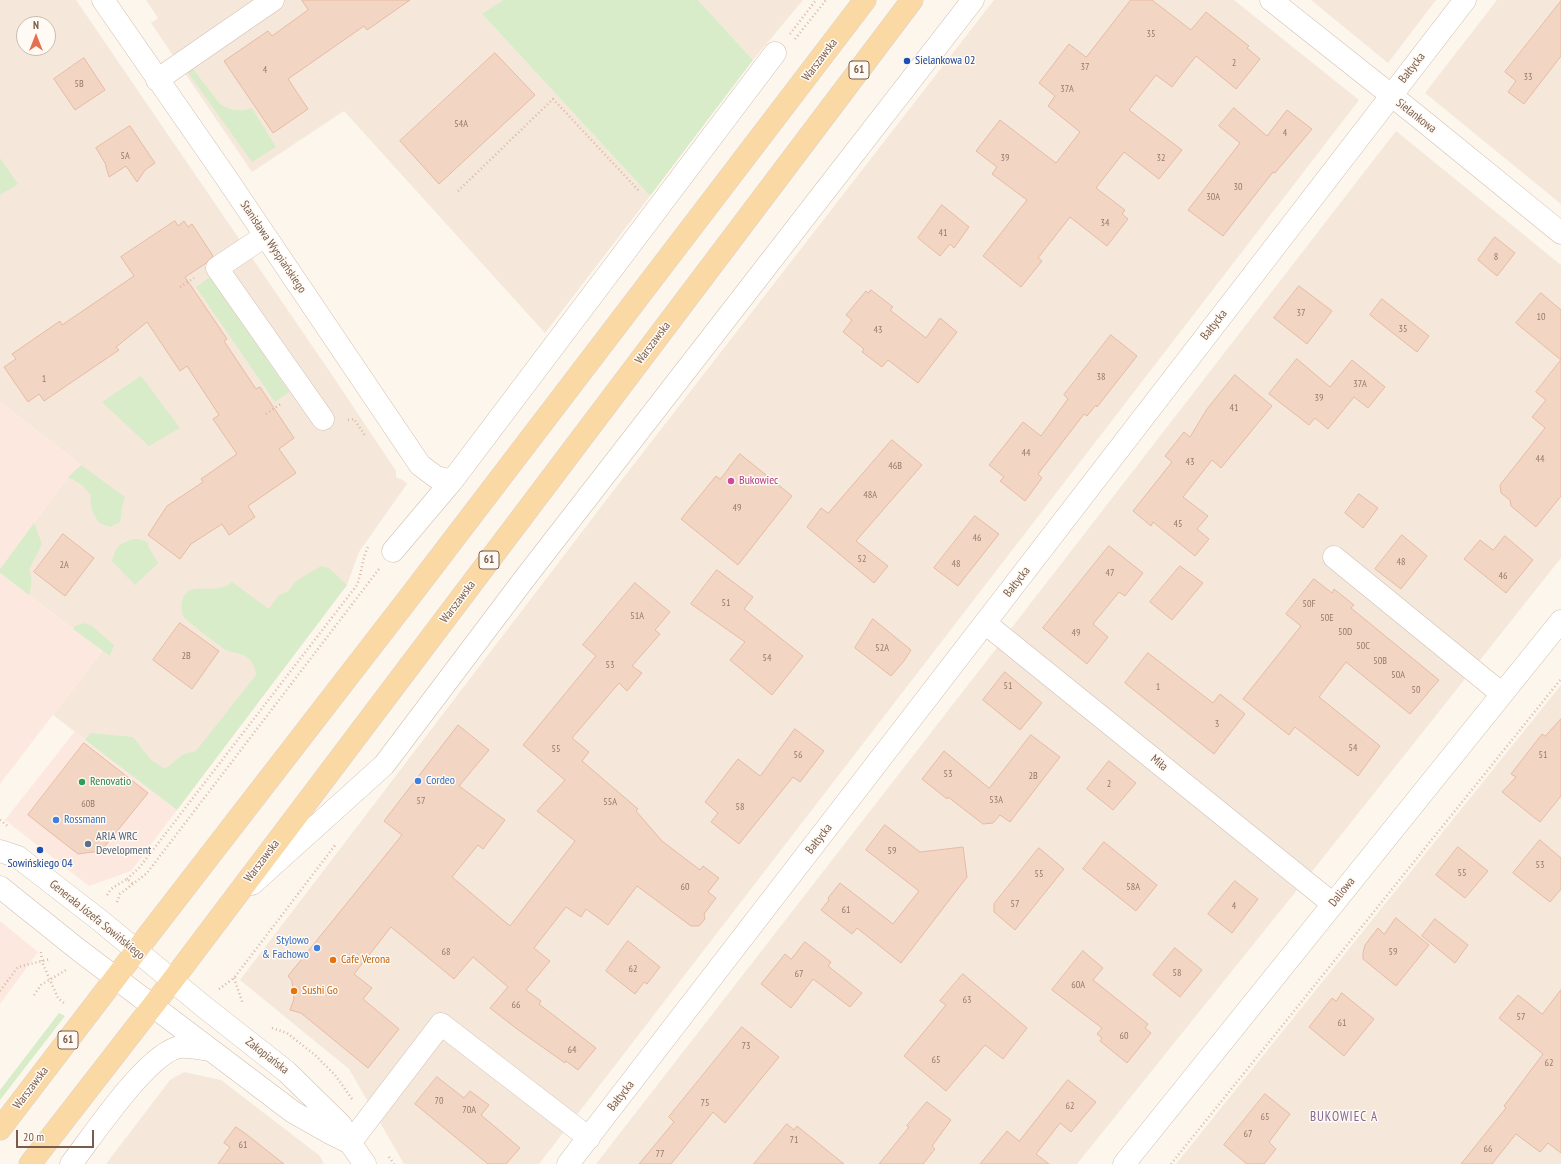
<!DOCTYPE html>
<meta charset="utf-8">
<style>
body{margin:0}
#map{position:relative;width:1561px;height:1164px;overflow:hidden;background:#fdf6ec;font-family:"PT Sans Narrow",sans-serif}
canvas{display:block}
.north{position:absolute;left:16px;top:16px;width:40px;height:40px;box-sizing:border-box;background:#fffaf3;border:1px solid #cabbb1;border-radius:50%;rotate:0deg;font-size:11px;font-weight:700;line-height:16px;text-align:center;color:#7a5c4d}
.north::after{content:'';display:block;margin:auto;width:14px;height:18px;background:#e76f51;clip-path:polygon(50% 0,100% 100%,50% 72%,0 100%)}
.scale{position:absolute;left:16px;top:1130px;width:78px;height:18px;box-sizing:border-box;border:2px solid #7a5c4d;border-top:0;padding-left:5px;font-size:12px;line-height:14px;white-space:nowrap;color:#7a5c4d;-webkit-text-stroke:3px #fffaf3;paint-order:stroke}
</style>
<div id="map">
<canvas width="1561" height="1164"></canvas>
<div class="north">N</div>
<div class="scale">20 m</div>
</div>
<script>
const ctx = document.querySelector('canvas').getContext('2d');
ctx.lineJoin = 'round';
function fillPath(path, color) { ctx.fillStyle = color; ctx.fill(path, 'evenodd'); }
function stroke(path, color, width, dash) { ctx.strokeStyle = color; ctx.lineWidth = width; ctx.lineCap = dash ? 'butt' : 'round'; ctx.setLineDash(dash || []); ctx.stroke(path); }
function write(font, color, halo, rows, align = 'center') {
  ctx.font = font + ' "PT Sans Narrow",sans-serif'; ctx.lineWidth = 3; ctx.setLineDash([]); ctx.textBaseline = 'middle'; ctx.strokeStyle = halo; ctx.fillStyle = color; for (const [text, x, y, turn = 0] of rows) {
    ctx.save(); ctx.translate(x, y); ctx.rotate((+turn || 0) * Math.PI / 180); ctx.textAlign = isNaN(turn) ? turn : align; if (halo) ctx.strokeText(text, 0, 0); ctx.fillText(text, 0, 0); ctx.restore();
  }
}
const residential = new Path2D(`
 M0 0H76L330 372 396 471V477L403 480 407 484 359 552 347 585 177 810 53 715 102 651 0 573V569L68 477 81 465 0 402ZM24 24H48V48H24Z
 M146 0H503L483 15 650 196 545 333 344 111 252 172 151 23 158 18Z
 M698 0H803L753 60Z
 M994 0H1234L1359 100 539 1164H404L349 1069 240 980 617 486Z
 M1311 0H1436L1388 63Z
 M1497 0H1561V204L1425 93Z
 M1396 131 1561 265V558L1310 874 1010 630Z
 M999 645 1297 890 1077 1164H596Z
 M1561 685V1164H1176Z
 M184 1072 221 1080 320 1156 324 1164H106L170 1080Z`);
const commercial = new Path2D(`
 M0 402 81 465 68 477 0 569Z
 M0 573 102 651 0 784Z
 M75 731 85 740 177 810 131 871 89 886 5 820Z
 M0 921 38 952 0 1004Z`);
const green = new Path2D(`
 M503 0H698L753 60 650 196 482 14Z
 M189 64 220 104C231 111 240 112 252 108L276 147 252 162 184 67Z
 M0 158 18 184 0 195Z
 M210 277 289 392 275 402 196 287Z
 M141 376 180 428 149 446 102 402Z
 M81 465 125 497C121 506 122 513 120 522L110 527 99 523 92 511 90 494 82 485 68 477Z
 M34 523 42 544 29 570C33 578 31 587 29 595L0 573V569Z
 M133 539H139L149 543 148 546 158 563 135 585 112 561C116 546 119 544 133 539Z
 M321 566 329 568 347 585 177 810 85 740 91 733 133 737 151 760 164 768 168 767 182 755 196 751 256 675C256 669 252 660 247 657 241 653 233 653 226 650 221 647 185 620 183 616 180 609 181 599 186 593 196 583 218 595 232 582L269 609 278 596 288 591 296 581Z
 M83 623 92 626 114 645 110 656 73 629 75 626Z
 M59 1013 65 1016 0 1100V1090Z`);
const building = new Path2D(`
 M302 0H410L367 30 364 26 288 79 308 109 273 133 224 61 268 31 272 36 308 10Z
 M1131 0H1152L1191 30 1206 12 1249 46 1247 48 1260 59 1236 89 1196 56 1172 87 1156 75 1129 110 1182 150 1159 179 1124 152 1096 188 1125 210 1122 214 1128 219 1107 246 1070 217 1038 258 1042 261 1021 287 983 256 1027 200 992 174 997 167 976 151 1000 120 1056 163 1080 132 1048 106 1055 96 1039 83 1069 44 1086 57Z
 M1561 1V56L1524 104 1508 92 1516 81 1505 72Z
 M495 53 535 95 439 184 400 141Z
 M84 58 105 90 75 110 54 79Z
 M1234 108 1267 136 1287 110 1312 129 1275 173 1273 172 1223 236 1188 210 1240 143 1219 126Z
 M130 126 155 163 145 170 137 182 126 166 109 177 105 163 96 148Z
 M942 205 969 227 954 248 950 244 940 256 918 238Z
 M175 221 178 226 184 221 188 227 192 224 213 256 205 264 185 277 227 339 224 341 256 389 260 387 294 438 279 449 296 473 248 506 255 517 229 535 222 524 191 544 180 559 148 535 167 506 203 482 201 479 237 454 213 419 219 415 187 366 180 371 147 322 116 347 119 350 44 401 39 394 28 402 4 367 16 359 12 354 60 321 62 325 134 276 121 257Z
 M1495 237 1515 253 1497 276 1478 260Z
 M1299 286 1332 311 1307 344 1274 318Z
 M871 290 893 307 890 310 926 338 940 318 957 332 918 383 888 360 882 367 862 352 864 349 843 332 852 320 846 315 866 291 868 293Z
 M1541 293 1561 310V360L1516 323Z
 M1382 299 1429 336 1417 352 1370 315Z
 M1111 335 1137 356 1097 407 1096 405 1087 416 1084 414 1038 474 1042 478 1025 501 1000 481 1004 477 989 465 1023 422 1041 436 1068 399 1064 395Z
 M1297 359 1330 387 1352 360 1385 387 1368 408 1354 397 1328 429 1315 418 1309 425 1269 394Z
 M1561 360V496L1536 527 1511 506 1510 500 1501 493 1500 485 1545 428 1532 417 1546 400 1536 392Z
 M1235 375 1272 406 1221 468 1212 460 1183 497 1208 516 1197 529 1209 539 1195 556 1153 522 1151 526 1133 511 1172 462 1165 456 1184 432 1190 437 1207 409Z
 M892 440 922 465 856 541 888 566 874 583 807 527 821 508 828 513Z
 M740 454 792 496 738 565 681 519 716 476 720 479Z
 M1359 494 1378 508 1363 528 1345 513Z
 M975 516 999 534 958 586 934 568Z
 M63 534 94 558 65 596 34 572Z
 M1402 535 1427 556 1401 589 1375 569Z
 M1505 536 1533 560 1506 593 1464 559 1480 540 1493 550Z
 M1109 546 1143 573 1125 596 1119 592 1093 624 1108 637 1087 664 1043 628Z
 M1180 566 1203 583 1172 620 1150 602Z
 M717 570 753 597 744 609 803 656 772 695 730 660 745 642 691 604Z
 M1314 579 1332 593 1334 589 1354 605 1351 608 1439 680 1410 714 1346 662 1319 697 1380 746 1358 776 1295 727 1289 735 1243 699 1301 626 1286 614Z
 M635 583 670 612 655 630 660 634 632 666 642 673 627 691 619 683 572 738 589 752 582 761 638 809 636 811 662 841 700 870 703 866 719 878 708 892 716 898 704 914 705 919 699 926H691L637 886 608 925 586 909 581 917 566 907 534 948 550 961 526 990 541 1001 539 1004 596 1048 578 1070 566 1061 565 1063 517 1029 490 1008 508 987 473 957 454 979 391 927 354 974 372 988 363 999 399 1029 368 1068 301 1013 290 1010 294 999 292 981 288 976 402 835 384 821 458 725 489 750 459 786 505 820 483 849 478 845 452 877 510 926 575 841 537 811 565 780 523 745 596 656 583 645Z
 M873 619 911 650 904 661 891 676 855 648Z
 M180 623 219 651 192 689 153 660Z
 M1148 653 1213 703 1220 694 1245 714 1214 754 1125 683Z
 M1005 672 1042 703 1020 730 983 700Z
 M1561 719V796L1540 822 1502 792 1516 777 1511 774 1542 734 1545 736Z
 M795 729 824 751 800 782 793 777 739 844 711 822 718 813 705 802 738 759 760 776Z
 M1031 735 1060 757 1010 822 1000 815 993 823 983 824 948 797 947 799 922 779 944 751 989 788Z
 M84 743 148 793 101 851 78 854 28 815Z
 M1109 761 1136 783 1113 810 1087 789Z
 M885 825 920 852 963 847 967 877 901 963 857 928 852 934 821 910 829 900 828 898 840 883 893 924 919 891 866 850Z
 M1540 840 1561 858V889L1550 902 1513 873Z
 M1104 842 1157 885 1136 911 1083 869Z
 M1458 847 1488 871 1465 898 1436 875Z
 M1039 848 1064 869 1015 930 994 912V904Z
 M1235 881 1258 899 1232 933 1208 914Z
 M1396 918 1429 945 1396 986 1363 959V953L1365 945 1378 928 1384 934Z
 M1435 919 1468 945 1455 963 1422 936Z
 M628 941 660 967 647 984 644 982 635 994 606 971Z
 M805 942 831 962 828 966 862 993 850 1007 813 979 791 1008 761 984 785 954 791 959Z
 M1175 948 1202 970 1180 997 1153 975Z
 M1083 951 1103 968 1093 980 1148 1024 1145 1028 1151 1033 1127 1063 1100 1041 1102 1038 1097 1034 1102 1028 1052 990Z
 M963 974 1027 1028 1003 1059 985 1045 946 1091 904 1056 946 1005 940 1001Z
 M1561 990V1153L1548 1143 1540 1152 1516 1134 1492 1164H1461L1506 1108 1504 1106 1543 1054 1499 1018 1518 995 1542 1014Z
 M1342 993 1374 1019 1344 1056 1309 1027 1332 998 1336 1001Z
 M742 1027 779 1057 725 1123 713 1112 671 1164H639L674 1122 669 1117Z
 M437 1077 464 1098 470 1091 489 1105 481 1115 520 1148 506 1164H488L415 1104Z
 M1068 1080 1096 1102 1071 1132 1060 1123 1036 1154 1049 1164H980L1007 1131 1019 1141Z
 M1265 1094 1290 1114 1269 1142 1276 1149 1264 1164H1247L1224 1145Z
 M927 1102 951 1120 932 1146 935 1149 923 1164H879L909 1127 907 1126Z
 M787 1124 794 1130 797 1126 844 1164H754Z
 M236 1127 246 1134 284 1164H218L230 1147 224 1143Z`);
const path = new Path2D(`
 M790 34 816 0
 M795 39 826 0
 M458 191 553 99 640 192
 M180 287 194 278
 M266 414 282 403
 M348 420 354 419 366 437
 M0 820 9 827
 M127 879 139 868 357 585C362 572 362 559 368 547
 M107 895 111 889 127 879 133 884
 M117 902 120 894 147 873 379 569
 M41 952 42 962 58 998 65 1004
 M234 978 243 1004
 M219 989 234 978 336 844
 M0 991 18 967 50 959
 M34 995 41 985 66 970
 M272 1028 287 1033 315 1055 335 1075 352 1099
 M389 1157 394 1164
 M1171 1164 1561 679`);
const minor = new Path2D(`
 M103 0 225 176 420 465 436 477 452 481
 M1271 0 1416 115 1561 233
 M157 80 273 0
 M265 236 217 268 323 419
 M393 551 452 481 775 53
 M1334 557 1502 694
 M985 623 1333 904
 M0 851 18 857 102 922 203 1006 287 1072 341 1125 350 1143 365 1164
 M252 884 384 765 525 578 973 0
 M0 887 80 951 293 1112 330 1133 350 1143
 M350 1143 441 1024 589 1138
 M71 1164C92 1137 148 1052 180 1047 189 1046 201 1049 211 1050
 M568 1164 1465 0
 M1124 1164 1561 621`);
const major = new Path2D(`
 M0 1129 136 951 408 599 865 0
 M30 1164 172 981 912 0`);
const markers = [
 [907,61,4,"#1a4fb4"],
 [731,481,4,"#d1479c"],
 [418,781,4,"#3f7fe0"],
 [82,782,4,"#2e9e5b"],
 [56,820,4,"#3f7fe0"],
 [88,844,4,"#5c6f8a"],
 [40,850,4,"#1a4fb4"],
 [317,948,4,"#3f7fe0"],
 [333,960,4,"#e8710a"],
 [294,991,4,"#e8710a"]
];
const numberNames = [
 ["35",1151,34],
 ["2",1234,63],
 ["37",1085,67],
 ["4",265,70],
 ["33",1528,77],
 ["5B",79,84],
 ["37A",1067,89],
 ["54A",461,124],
 ["4",1285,133],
 ["5A",125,156],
 ["39",1005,158],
 ["32",1161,158],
 ["30",1238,187],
 ["30A",1213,197],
 ["34",1105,223],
 ["41",943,233],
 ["8",1496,257],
 ["37",1301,313],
 ["10",1541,317],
 ["35",1403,329],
 ["43",878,330],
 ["38",1101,377],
 ["1",44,379],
 ["37A",1360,384],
 ["39",1319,398],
 ["41",1234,408],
 ["44",1026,453],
 ["44",1540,459],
 ["43",1190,462],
 ["46B",895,466],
 ["48A",870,495],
 ["49",737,508],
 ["45",1178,524],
 ["46",977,538],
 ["52",862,559],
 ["48",1401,562],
 ["48",956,564],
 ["2A",64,565],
 ["47",1110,573],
 ["46",1503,576],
 ["51",726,603],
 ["50F",1309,604],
 ["51A",637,616],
 ["50E",1327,618],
 ["50D",1345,632],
 ["49",1076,633],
 ["50C",1363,646],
 ["52A",882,648],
 ["2B",186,656],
 ["54",767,658],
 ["50B",1380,661],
 ["53",610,665],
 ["50A",1398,675],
 ["51",1008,686],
 ["1",1158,687],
 ["50",1416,690],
 ["3",1217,724],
 ["54",1353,748],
 ["55",556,749],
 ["56",798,755],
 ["51",1543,755],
 ["53",948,774],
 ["2B",1033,776],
 ["2",1109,784],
 ["53A",996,800],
 ["57",421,801],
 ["55A",610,802],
 ["60B",88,804],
 ["58",740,807],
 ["59",892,851],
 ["53",1540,865],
 ["55",1462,873],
 ["55",1039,874],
 ["60",685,887],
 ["58A",1133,887],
 ["57",1015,904],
 ["4",1234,906],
 ["61",846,910],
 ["68",446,952],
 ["59",1393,952],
 ["62",633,969],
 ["58",1177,973],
 ["67",799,974],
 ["60A",1078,985],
 ["63",967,1000],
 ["66",516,1005],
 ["57",1521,1017],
 ["61",1342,1023],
 ["60",1124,1036],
 ["73",746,1046],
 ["64",572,1050],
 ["65",936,1060],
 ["62",1549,1063],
 ["70",439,1101],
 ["75",705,1103],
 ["62",1070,1106],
 ["70A",469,1110],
 ["65",1265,1117],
 ["67",1248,1134],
 ["71",794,1140],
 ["61",243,1145],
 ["66",1488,1149],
 ["77",660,1154]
];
const shields = [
 [859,70,20],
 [489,560,20],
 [68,1040,20]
];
const shieldNames = [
 ["61",859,70],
 ["61",489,560],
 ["61",68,1040]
];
const streetNames = [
 ["Warszawska",820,60,-53],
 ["Bałtycka",1412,68,-52],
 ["Sielankowa",1416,116,38],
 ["Stanisława Wyspiańskiego",273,247,56],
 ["Bałtycka",1214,325,-52],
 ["Warszawska",653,343,-53],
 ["Bałtycka",1017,582,-52],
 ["Warszawska",458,602,-53],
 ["Miła",1159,763,39],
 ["Bałtycka",819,839,-52],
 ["Warszawska",262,861,-53],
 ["Daliowa",1342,892,-51],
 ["Generała Józefa Sowińskiego",97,920,39],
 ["Zakopiańska",267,1056,38],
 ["Warszawska",31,1088,-53],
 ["Bałtycka",621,1096,-52]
];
const transitNames = [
 ["Sielankowa 02",915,61],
 ["Sowińskiego 04",40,864,"center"]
];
const hotelNames = [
 ["Bukowiec",739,481]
];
const shopNames = [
 ["Cordeo",426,781],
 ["Rossmann",64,820],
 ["Stylowo",309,941,"right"],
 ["& Fachowo",309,955,"right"]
];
const leisureNames = [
 ["Renovatio",90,782]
];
const serviceNames = [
 ["ARIA WRC",96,837],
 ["Development",96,851]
];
const foodNames = [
 ["Cafe Verona",341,960],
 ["Sushi Go",302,991]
];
const neighbourhoodNames = [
 ["BUKOWIEC A",1344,1117]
];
fillPath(residential, '#f5e8da');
fillPath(commercial, '#fde8e0');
fillPath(green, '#d8ecc9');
fillPath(building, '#f3d5c3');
stroke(building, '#e6bba3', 1);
stroke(minor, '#d1beb0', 23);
stroke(major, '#dad1cd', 23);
stroke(path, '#d9b8a5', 2.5, [1, 3]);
stroke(minor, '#fff', 22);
stroke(major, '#fbd9a5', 22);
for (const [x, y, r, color] of markers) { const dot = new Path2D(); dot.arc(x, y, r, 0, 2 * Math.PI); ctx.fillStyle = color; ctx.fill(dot); stroke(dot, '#fffaf3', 1.5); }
write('10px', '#987a6a', null, numberNames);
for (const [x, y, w] of shields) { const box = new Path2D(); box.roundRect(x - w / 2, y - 9, w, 18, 3); ctx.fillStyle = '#fffaf3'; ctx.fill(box); stroke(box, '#7a5c4d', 1); }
write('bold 11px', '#7a5c4d', null, shieldNames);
write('12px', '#7a5c4d', '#fffaf3', streetNames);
write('12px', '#164399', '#fffaf3', transitNames, 'left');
write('12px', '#b23c85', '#fffaf3', hotelNames, 'left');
write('12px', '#366cbe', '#fffaf3', shopNames, 'left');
write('12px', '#27864d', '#fffaf3', leisureNames, 'left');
write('12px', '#4e5e75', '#fffaf3', serviceNames, 'left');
write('12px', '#c56008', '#fffaf3', foodNames, 'left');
ctx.letterSpacing = '1px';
write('13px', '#846695', '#fffaf3', neighbourhoodNames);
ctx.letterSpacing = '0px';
</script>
